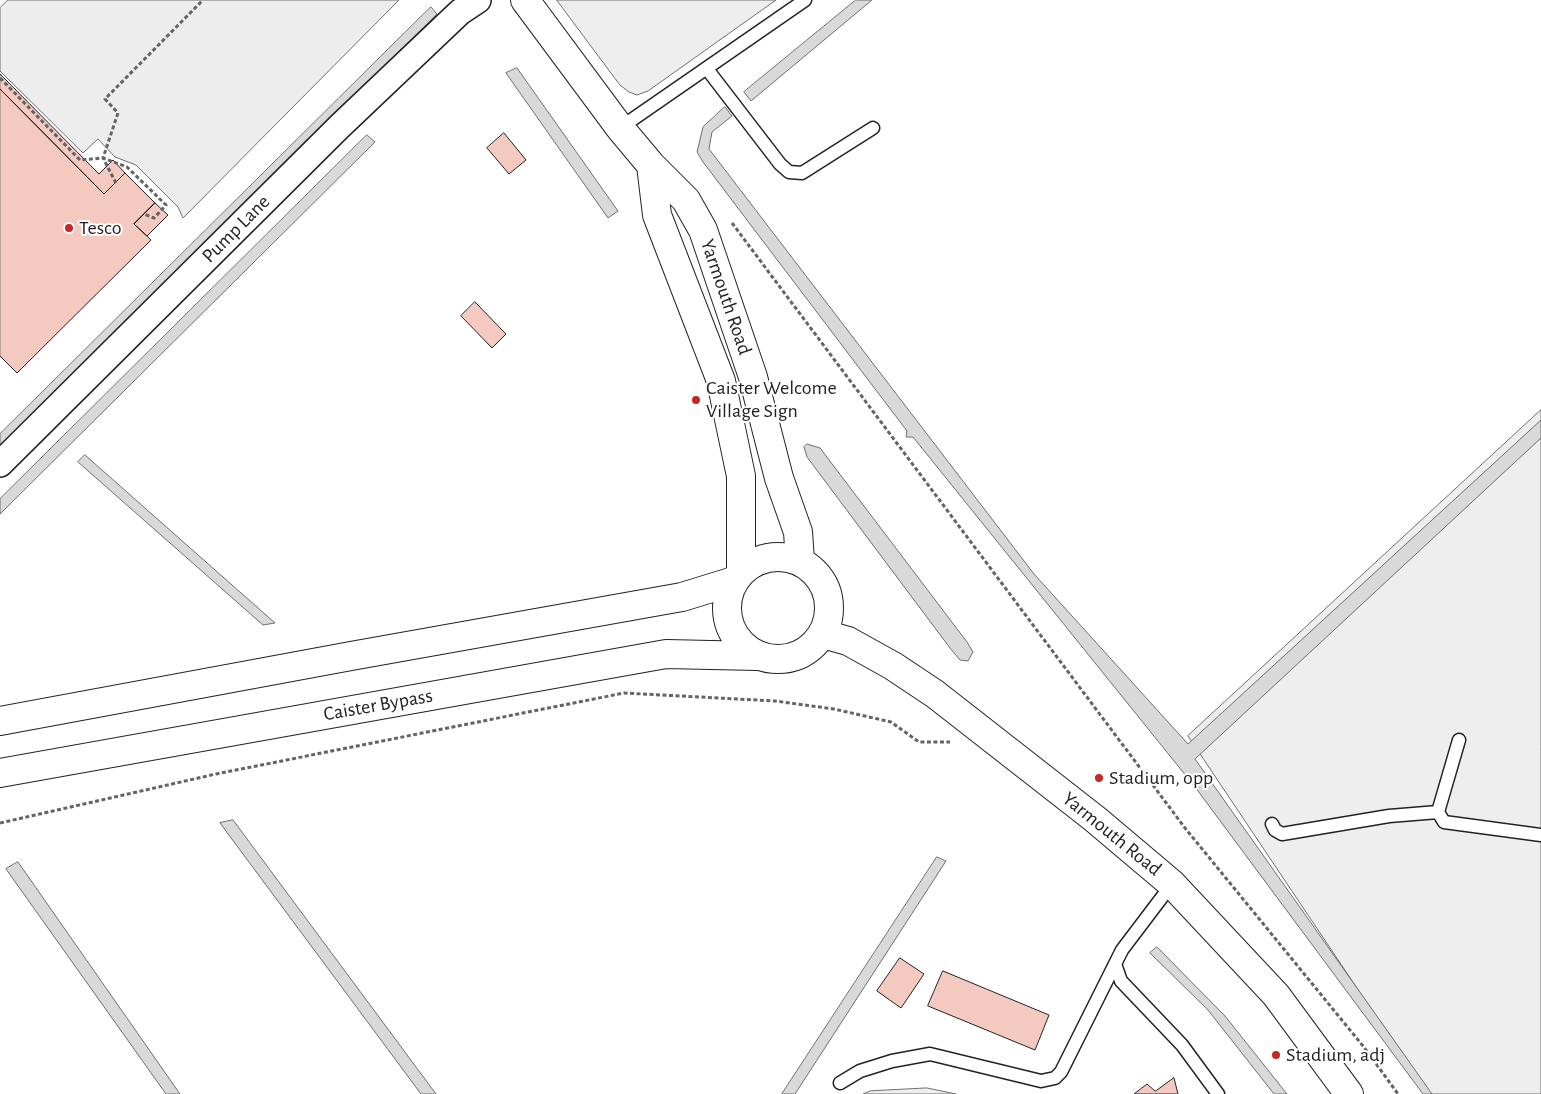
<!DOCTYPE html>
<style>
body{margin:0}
canvas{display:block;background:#fff}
</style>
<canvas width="1541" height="1094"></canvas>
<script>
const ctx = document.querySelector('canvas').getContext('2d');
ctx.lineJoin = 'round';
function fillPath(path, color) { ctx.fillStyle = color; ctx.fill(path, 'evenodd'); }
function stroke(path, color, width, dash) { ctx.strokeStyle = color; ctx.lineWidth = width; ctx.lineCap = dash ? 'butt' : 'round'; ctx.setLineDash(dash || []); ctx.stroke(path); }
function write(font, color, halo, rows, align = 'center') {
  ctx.font = font + ' "Alegreya Sans",sans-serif'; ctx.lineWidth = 4; ctx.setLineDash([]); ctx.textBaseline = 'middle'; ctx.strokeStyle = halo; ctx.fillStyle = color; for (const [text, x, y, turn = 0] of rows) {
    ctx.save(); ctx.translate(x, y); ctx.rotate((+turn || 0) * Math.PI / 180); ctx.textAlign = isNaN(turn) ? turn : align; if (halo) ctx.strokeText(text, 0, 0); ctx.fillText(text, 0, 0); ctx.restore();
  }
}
const green = new Path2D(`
 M557 0H776L648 91 637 95 629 92 620 85Z
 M1541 410V1094H1428L1188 736Z
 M927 1088 956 1094H863L870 1091Z`);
const parking = new Path2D(`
 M8 0H399L183 218 178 207 136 165 115 157 98 139 83 153 0 71V8Z`);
const water = new Path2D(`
 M856 0H872L751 101 744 92Z
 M431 7 437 14 0 446V434Z
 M517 68 618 211 608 218 506 73Z
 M725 107 732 116 712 132 709 149 1034 574 1188 744 1541 420V438L1195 759 1432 1094H1423L1195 787 913 437H906L907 431 703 162 697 152 703 127Z
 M367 135 375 142 0 514V499Z
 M807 444 820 448 967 642 973 652 968 661 960 660 950 648 807 457 804 447Z
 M85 455 275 623 263 625 78 462Z
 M233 820 436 1094H421L220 823Z
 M937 857 946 861 795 1094H782Z
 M18 862 180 1094H166L6 869Z
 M1157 947 1225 1016 1287 1094H1274L1208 1010 1150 953Z`);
const building = new Path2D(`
 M0 74 99 174 113 160 125 173 104 194 0 89Z
 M0 89 104 194 125 173 155 203 134 224 151 240 17 373 0 356Z
 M504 133 526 160 509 174 487 148Z
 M155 203 168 215 147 236 134 224Z
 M475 302 506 334 492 348 461 316Z
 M900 958 924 974 901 1008 877 991Z
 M943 971 1049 1015 1035 1050 928 1006Z
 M1174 1078 1178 1094H1134L1147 1084 1155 1091Z`);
const path = new Path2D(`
 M0 78 80 160 103 158 127 167 166 205 154 218 144 214
 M116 183 103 158 118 113 105 99 203 0
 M732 223 1185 828 1363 1046 1398 1094
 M0 823 216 774 624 693 775 701 834 709 891 722 919 742H950`);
const lane = new Path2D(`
 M707 69 780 164 789 172 802 173 873 128
 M620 128 805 0
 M1438 812 1459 740
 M1272 824 1275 830 1282 834 1389 816 1438 812 1444 822 1541 835
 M1172 884 1122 950 1115 964 1121 981 1182 1045 1218 1094
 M840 1083 860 1071 892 1061 930 1054 1041 1081 1055 1078 1061 1072 1115 964`);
const street = new Path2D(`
 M0 464 340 126 460 12 478 0`);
const secondary = new Path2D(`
 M525 0 620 128 651 165 686 200 703 230 753 377 779 478 798 532 800 561
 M651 165 657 215 721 381 741 476V572`);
const primary = new Path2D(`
 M727 608a51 51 0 1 1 102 0a51 51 0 1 1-102 0Z
 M823 634 848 641 893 666 935 694 1095 819 1172 884 1276 995 1349 1094
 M0 721 351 656 682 597 734 581
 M0 773 666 654 757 656`);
const markers = [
 [69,228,5,"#c62828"],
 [696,400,5,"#c62828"],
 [1099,778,5,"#c62828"],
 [1276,1055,5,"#c62828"]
];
const poiNames = [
 ["Tesco",79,228],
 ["Caister Welcome",706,388],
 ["Village Sign",706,411],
 ["Stadium, opp",1109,778],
 ["Stadium, adj",1286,1055]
];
const streetNames = [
 ["Pump Lane",236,229,-45],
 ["Yarmouth Road",726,297,71],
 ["Caister Bypass",378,705,-10],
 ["Yarmouth Road",1112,834,39]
];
fillPath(green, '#eee');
stroke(green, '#6f6f6f', 1);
fillPath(parking, '#ededed');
stroke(parking, '#6f6f6f', 1);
fillPath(water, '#d9d9d9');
stroke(water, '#6f6f6f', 1);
fillPath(building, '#f3c9c0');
stroke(building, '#222', 1);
stroke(lane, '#222', 15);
stroke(street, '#222', 28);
stroke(secondary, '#222', 30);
stroke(primary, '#222', 30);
stroke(path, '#646464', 3, [4, 2.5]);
stroke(lane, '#fff', 12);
stroke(street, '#fff', 25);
stroke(secondary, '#fff', 28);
stroke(primary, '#fff', 28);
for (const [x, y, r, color] of markers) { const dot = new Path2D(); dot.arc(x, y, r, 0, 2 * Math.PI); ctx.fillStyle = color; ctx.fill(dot); stroke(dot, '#fff', 2); }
write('20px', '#222', '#fff', poiNames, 'left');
write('20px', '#222', '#fff', streetNames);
</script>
